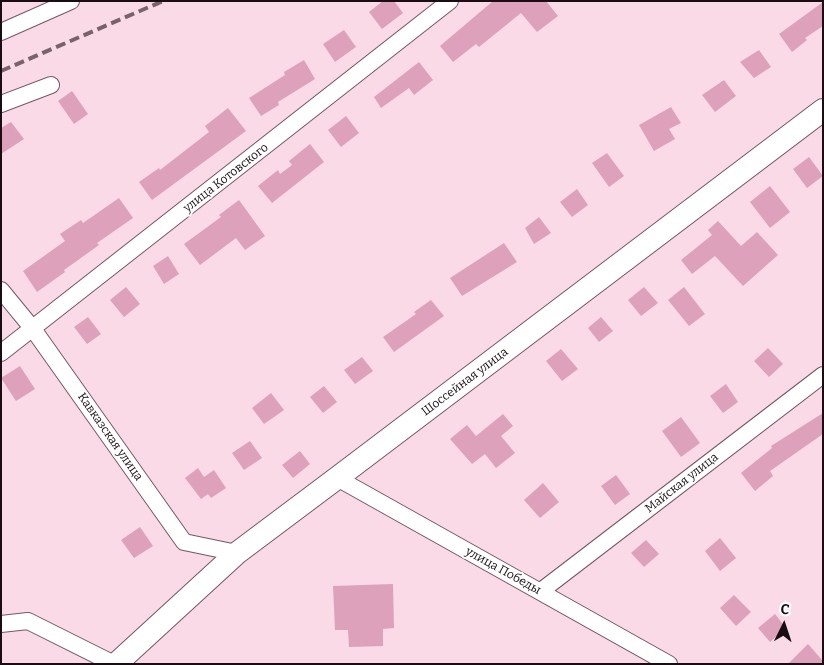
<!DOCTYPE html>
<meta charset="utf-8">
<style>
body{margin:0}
#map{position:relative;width:824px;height:665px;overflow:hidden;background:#fadae7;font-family:Bitter,serif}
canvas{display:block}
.frame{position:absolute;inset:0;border:2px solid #190c12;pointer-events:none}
.north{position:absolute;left:759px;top:600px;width:50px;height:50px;-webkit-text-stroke:4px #fff;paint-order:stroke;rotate:4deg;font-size:14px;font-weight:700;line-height:20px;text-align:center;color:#190c12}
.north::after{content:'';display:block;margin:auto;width:18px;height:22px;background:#190c12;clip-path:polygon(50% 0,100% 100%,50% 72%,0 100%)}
</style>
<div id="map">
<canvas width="824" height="665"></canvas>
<div class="frame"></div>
<div class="north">С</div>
</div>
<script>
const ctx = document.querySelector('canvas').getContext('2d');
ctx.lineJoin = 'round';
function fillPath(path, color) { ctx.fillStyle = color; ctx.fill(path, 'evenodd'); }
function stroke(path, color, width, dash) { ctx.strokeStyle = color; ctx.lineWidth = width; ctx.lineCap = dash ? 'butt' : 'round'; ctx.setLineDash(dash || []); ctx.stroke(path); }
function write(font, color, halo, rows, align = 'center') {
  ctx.font = font + ' Bitter,serif'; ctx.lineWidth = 4; ctx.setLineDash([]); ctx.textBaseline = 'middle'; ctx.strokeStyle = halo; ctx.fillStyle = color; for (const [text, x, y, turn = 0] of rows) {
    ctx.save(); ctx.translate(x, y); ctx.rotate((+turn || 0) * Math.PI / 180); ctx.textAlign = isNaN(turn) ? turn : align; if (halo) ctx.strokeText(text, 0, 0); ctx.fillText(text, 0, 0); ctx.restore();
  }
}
const building = new Path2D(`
 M383 1H394L403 13 382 29 369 12Z
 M493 1H546L558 16 537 32 521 13 479 47 476 44 453 62 440 46Z
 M823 2V26L805 38 807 40 792 52 779 34Z
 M344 30 356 47 335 62 323 44Z
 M759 50 771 67 754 78 740 62Z
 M304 60 315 79 278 102 279 105 261 116 249 98 285 75 284 72Z
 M419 62 433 80 414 95 409 88 381 108 374 97Z
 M724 80 736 96 715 112 702 95Z
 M72 91 88 114 74 124 58 101Z
 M671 107 681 123 669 129 675 139 654 151 639 125Z
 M228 108 246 131 152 200 139 182 159 168 160 170 209 132 205 126Z
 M346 116 359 133 341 147 328 130Z
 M11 122 24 139 1 154V128Z
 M310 144 324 162 272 203 258 186 278 170 280 174 292 165 289 161Z
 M607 153 624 176 609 187 592 163Z
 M809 157 823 176 807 188 793 169Z
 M770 186 790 212 770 228 750 202Z
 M577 189 588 205 572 217 560 202Z
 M119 198 133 218 97 243 99 245 64 270 65 272 37 292 23 271 65 241 60 234 81 220 83 223Z
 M239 200 265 236 245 250 236 238 200 265 184 244 221 217 219 215Z
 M539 217 551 233 534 244 525 228Z
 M718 221 741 246 757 232 778 255 743 286 715 256 692 274 681 260 712 235 708 230Z
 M504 243 517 262 462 296 450 278Z
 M168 256 179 274 164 284 153 266Z
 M126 287 140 304 124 317 110 300Z
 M644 287 658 303 641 316 628 300Z
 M684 287 705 314 689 326 668 300Z
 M431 300 444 316 394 352 383 337 416 314 414 312Z
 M88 317 101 334 87 344 74 327Z
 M601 317 613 331 599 342 588 328Z
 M768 348 783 364 769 377 754 361Z
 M561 349 578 369 562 381 546 361Z
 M362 357 373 371 355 384 344 370Z
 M20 366 35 389 16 401 1 378Z
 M726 384 738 402 723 413 710 396Z
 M324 386 337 402 323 413 310 397Z
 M271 393 284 410 264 424 252 408Z
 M823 413V434L770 471 773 476 755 491 741 473 772 448 771 446Z
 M503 414 513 426 501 436 515 453 496 468 485 454 472 464 450 439 467 425 476 436Z
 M681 417 700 443 681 457 662 431Z
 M250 441 262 458 244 470 232 453Z
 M300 451 310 464 293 478 282 465Z
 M198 468 204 477 214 470 226 488 211 498 208 494 201 499 185 478Z
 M616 475 630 494 615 505 601 486Z
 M543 483 559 502 540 518 524 500Z
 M140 527 153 546 134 558 121 540Z
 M720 538 736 558 720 571 705 551Z
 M646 540 659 554 644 567 631 553Z
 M393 584 394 628 383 629V646L349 647 348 630H335L333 586Z
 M734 595 751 612 736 626 720 608Z
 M775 614 786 628 770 642 758 628Z
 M808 644 823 661V664H788Z`);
const street = new Path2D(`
 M1 32 71 1
 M1 104 51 85
 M1 290 33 329 184 542 237 553
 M1 353 450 1
 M337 478 669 664
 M541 591 823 375
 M1 624 28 621 114 664`);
const secondary = new Path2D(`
 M116 664 237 553 337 478 823 110`);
const rail = new Path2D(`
 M1 71 163 1`);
const streetNames = [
 ["улица Котовского",226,178,-38],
 ["Шоссейная улица",465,382,-37],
 ["Кавказская улица",110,437,55],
 ["Майская улица",682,483,-38],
 ["улица Победы",503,571,29]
];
fillPath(building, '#dea1bc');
stroke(street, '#785665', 18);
stroke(secondary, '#785665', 24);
stroke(street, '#fff', 16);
stroke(secondary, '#fff', 22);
stroke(rail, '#78636c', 4, [10, 5]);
write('12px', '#190c12', '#fff', streetNames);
</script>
